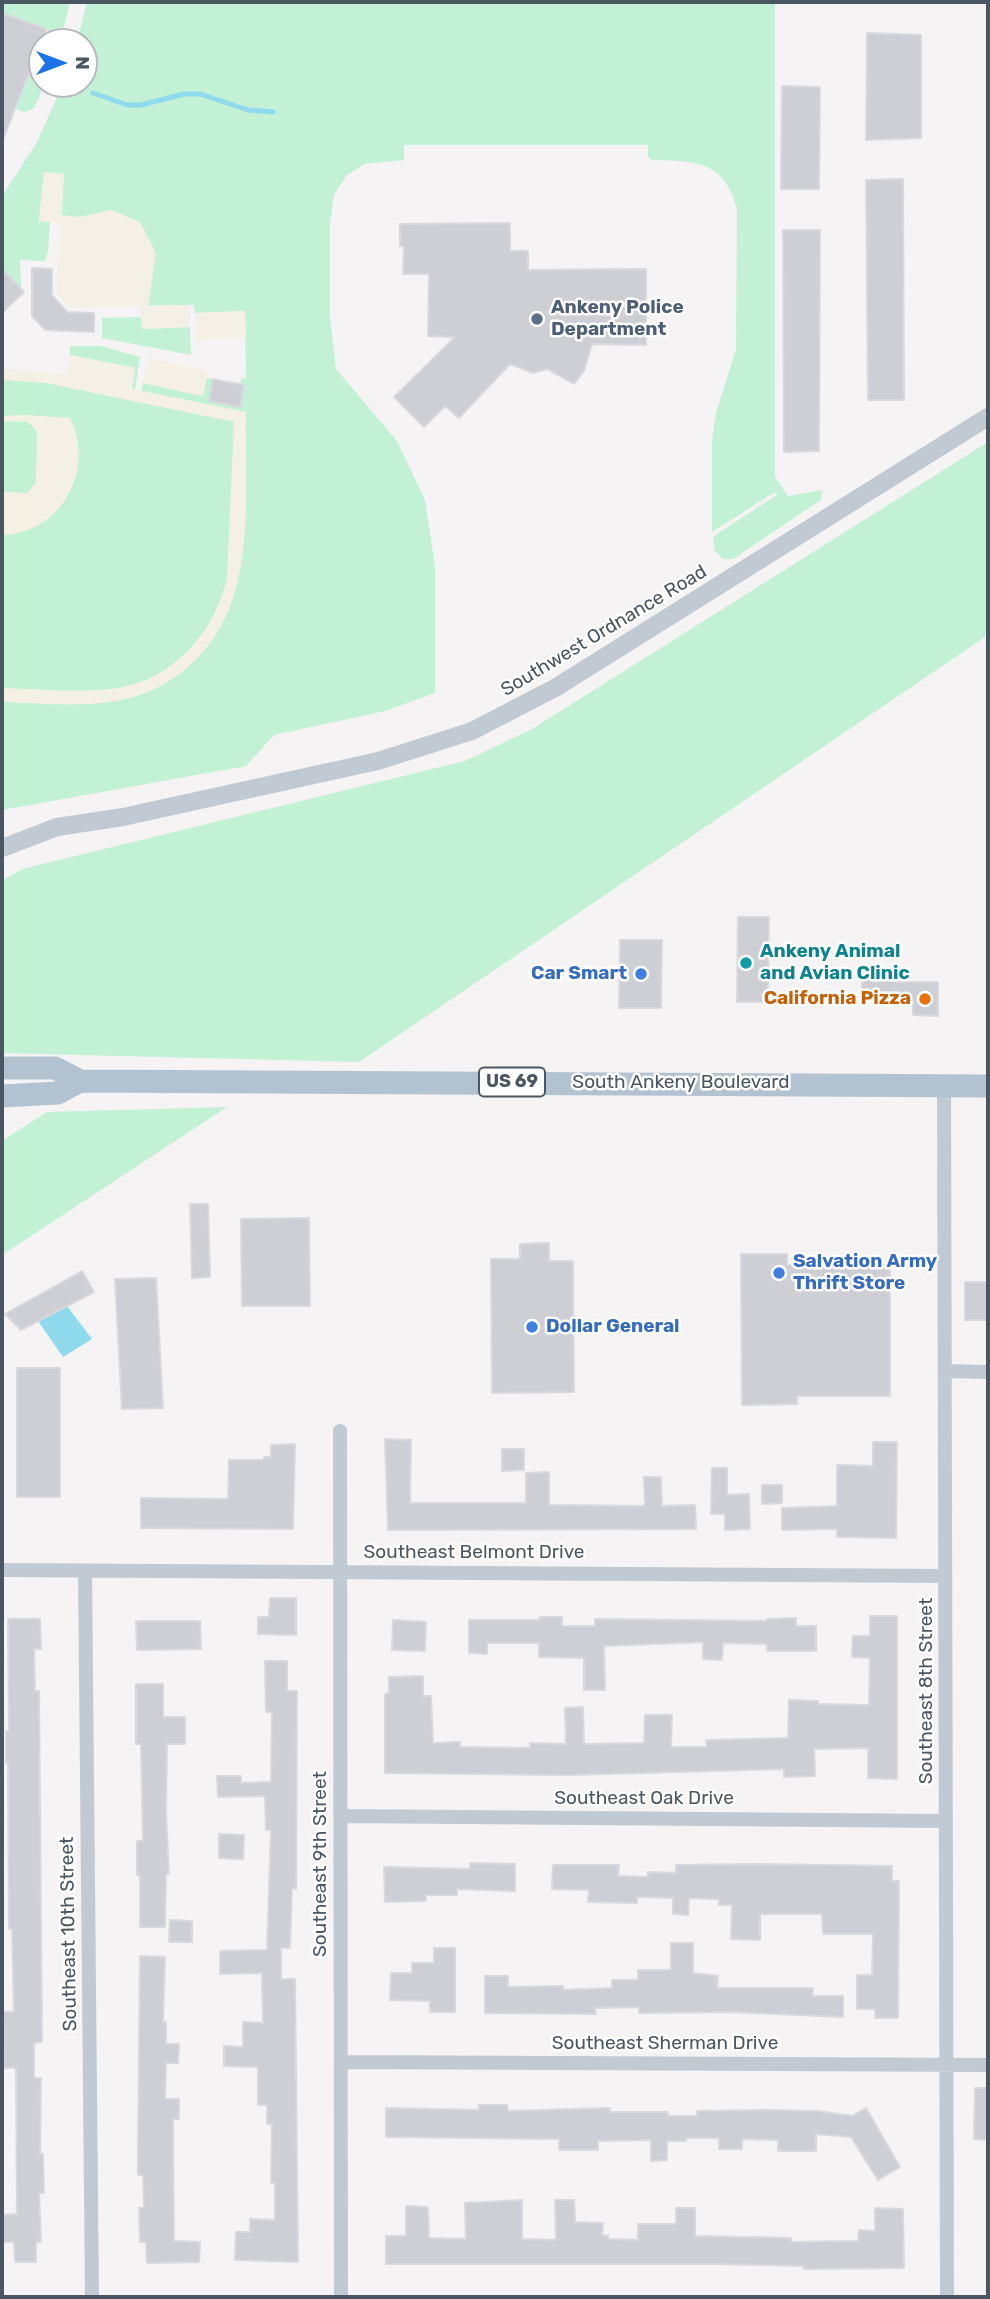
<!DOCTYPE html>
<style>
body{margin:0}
#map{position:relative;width:990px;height:2299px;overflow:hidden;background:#f5f3f3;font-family:Rubik,sans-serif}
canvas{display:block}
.frame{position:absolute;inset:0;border:4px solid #4a5661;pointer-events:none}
.north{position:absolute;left:28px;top:28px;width:70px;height:70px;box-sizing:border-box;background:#fff;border:2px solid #b7bbc0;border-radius:50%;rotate:90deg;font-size:19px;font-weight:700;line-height:28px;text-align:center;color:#4a5661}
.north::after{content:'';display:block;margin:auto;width:24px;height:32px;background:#1a73e8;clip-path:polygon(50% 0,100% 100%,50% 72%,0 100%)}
</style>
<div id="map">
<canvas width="990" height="2299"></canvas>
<div class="frame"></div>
<div class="north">N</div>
</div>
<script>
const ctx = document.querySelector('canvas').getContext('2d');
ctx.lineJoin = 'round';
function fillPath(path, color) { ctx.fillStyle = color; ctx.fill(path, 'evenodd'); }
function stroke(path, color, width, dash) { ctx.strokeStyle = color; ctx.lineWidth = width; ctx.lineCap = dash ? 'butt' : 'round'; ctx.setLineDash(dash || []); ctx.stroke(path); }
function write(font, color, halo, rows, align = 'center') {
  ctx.font = font + ' Rubik,sans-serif'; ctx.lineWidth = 5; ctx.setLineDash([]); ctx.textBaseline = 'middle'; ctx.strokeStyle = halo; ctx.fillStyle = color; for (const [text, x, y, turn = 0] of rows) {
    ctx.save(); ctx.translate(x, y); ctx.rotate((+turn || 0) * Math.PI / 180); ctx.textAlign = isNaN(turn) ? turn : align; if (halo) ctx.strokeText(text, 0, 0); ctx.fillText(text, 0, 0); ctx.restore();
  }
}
const green = new Path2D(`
 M2 2H70L63 30 56 33 2 13Z
 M87 2H775V477L788 496 822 490 821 500 733 559H723L715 551 713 538 717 534 777 495 775 492 712 532V440L716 413 736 349 737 208C723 160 695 161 652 160L648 157V145H404V160L364 164 346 176 334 195 330 224V318L336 369 397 441 425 500 435 566V693L385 711 274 735 246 766 2 810V369L66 375 135 368 70 355V346H101L140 357 135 390 141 391 143 383 202 396 207 378 213 379 209 401 240 407 241 378 246 379 245 311 195 313 194 305 69 307 57 294 64 174 44 172 39 221 50 222 48 251 45 261 20 260 21 289 5 273 2 276V196L36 144 63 84H84V42H77Z
 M44 36 54 42H42V84H45L34 108 25 112 16 109Z
 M141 317 142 329 190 327 191 355 102 338V318Z
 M988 442V635L359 1062 2 1053V881L22 869 465 761 532 729Z
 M227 1107 2 1255V1141L47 1112Z`);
const sand = new Path2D(`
 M44 172 64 174 61 215 80 217 111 210 140 222 156 253 148 307 190 305V327L142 329 140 307H69L57 294 60 223 39 221Z
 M245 311 246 338 196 340 195 313Z
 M70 355 135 368 132 389 246 412C244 501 261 611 182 672 162 688 135 699 109 702 74 707 37 703 2 702V688C37 689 74 693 110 689 170 683 214 635 227 578L234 422 46 383 2 380V369L66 375Z
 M149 358 208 371 203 396 143 383Z
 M26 415 70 418C96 469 61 534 2 535V492L27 493 36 483 37 432 28 422 2 421V416Z`);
const water = new Path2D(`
 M67 1306 92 1339 63 1357 38 1321Z`);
const stream = new Path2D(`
 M93 93 127 105H141L184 94H200L248 110 273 112`);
const building = new Path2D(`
 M2 13 46 29 2 142Z
 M867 33 921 35V138L866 140Z
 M782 86 820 87 819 189H781Z
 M903 179 904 400H868L866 180Z
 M510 223V251H528V270L646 269V345L592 344 584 371 574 384 547 369 533 373 510 364 459 418 445 406 424 427 394 397 455 337 428 336 429 274H403L404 246H400V224Z
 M783 230H820L819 451 784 452Z
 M32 268 52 269V295L67 312 94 313V332L45 330 32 316Z
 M2 269 24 292 2 313Z
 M213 379 244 385 240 407 209 401Z
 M738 917H769L768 1002H737Z
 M620 940H662L661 1008H619Z
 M862 972H896V982H938V1016L913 1015V1001H862Z
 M190 1204H208L210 1277 192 1278Z
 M309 1218 310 1306H242L241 1219Z
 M549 1243V1261H573L574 1392 492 1393 491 1259H520V1244Z
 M741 1254H787V1265H890V1396H797V1404L742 1405Z
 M82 1271 94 1292 21 1330 5 1314Z
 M156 1278 163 1408 122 1409 115 1279Z
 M965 1282H988V1320H965Z
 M17 1368H60V1497H17Z
 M385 1439 411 1440 410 1503H526V1473L549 1472V1505L645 1506 644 1477H661L662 1506 695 1505 696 1529 388 1530Z
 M873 1442H897L896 1538 837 1537V1529L782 1530V1508L837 1506V1465L873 1466Z
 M295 1444 293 1529 141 1528V1498L228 1499 229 1460H264V1457H271V1445Z
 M502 1449H524V1470L502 1471Z
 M712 1468H727V1495L749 1494 750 1529 725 1530V1514H711Z
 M762 1485H782V1503L762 1504Z
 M270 1598H296V1635L258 1634V1617H269Z
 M870 1616H897V1779L868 1778V1748L814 1749 815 1776 784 1777V1769L569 1775 385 1773V1694L389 1693V1677L423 1676V1696H431L433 1743 460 1742V1747L530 1748V1743L566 1744 565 1708 583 1707 584 1744 644 1743 645 1715H672L671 1747H707L706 1740 788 1738 789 1700 818 1701V1704L869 1705 870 1658 852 1657 853 1636H870Z
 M540 1617H562V1626H595V1619L767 1621V1619L796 1618V1626H816V1651H767V1644L723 1643 722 1660 703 1659V1642L604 1646 605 1690H584V1658L539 1657V1643H487V1654L469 1653V1620H540Z
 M8 1619H40L41 1649H34L35 1691H39L42 2042 34 2043V2078H41L40 2154H43L44 2193H39L41 2242H36V2262H15L14 2242H2V2215L17 2214 16 2068H4L3 2012H14L12 1929H9L8 1763H6V1731H9Z
 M393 1620 426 1622 425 1651 392 1650Z
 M136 1621H200L201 1649 137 1650Z
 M265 1661H287V1691H297L296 1889 292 1888 290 1948H281V1979H295L298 2262 235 2260 236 2232H250V2219L275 2220V2183H271L272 2124H267V2105H258V2067L224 2066V2046L243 2047V2022L263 2023 262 1973 220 1974V1951L267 1950 271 1830H266L265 1796 218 1797 217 1776H241V1783L271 1782 272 1712H266Z
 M136 1684H163V1717H185V1744H167L166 1816 169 1874H166L165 1927H140V1875H137V1841H143L141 1744H136Z
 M219 1834 244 1835 243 1859 219 1858Z
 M470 1863 515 1864V1891L457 1889V1895H426V1901L385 1902 384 1867 470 1869Z
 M755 1864 892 1866V1881H899L898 2018H875V2009H857V1975H872L873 1934H823L822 1914H760V1940L731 1939 732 1905H719V1899L689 1898 688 1915 673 1914V1898L637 1897V1903L588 1902 589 1890 552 1889 553 1865H619L618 1876 648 1877V1872L676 1873V1865Z
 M170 1920 192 1921V1942H169Z
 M671 1943H693V1973L718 1976 717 1988H813L812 1996H843V2017L733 2012 639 2013V2007L595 2008 596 2014 485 2013V1976H508V1987L563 1986V1990L612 1988V1980H638V1970H671Z
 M434 1948H455V2012H430V2001L390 2000 391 1973H412V1963H434Z
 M140 1956 165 1957 163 2022H166V2044H179L178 2063H166L165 2099H179V2119H173L174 2241 200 2242 199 2262 147 2263 146 2242H140L139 2208H144L143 2175H138V2143Z
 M975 2088H988V2140L974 2139Z
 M479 2105H507L508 2111 610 2108V2112H668V2116H697V2111L763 2110 817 2111 852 2116 866 2108 900 2167 878 2180 851 2137 816 2134V2151H778V2140L742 2139V2149H719V2138H686V2141H667V2160L651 2161V2140L598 2141V2150H559V2139L386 2137V2108L479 2110Z
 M522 2200V2239L556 2240 555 2200H574L575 2222 603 2223 602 2235 608 2236V2239L638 2240V2224H676V2208H695V2236L791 2238V2242L858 2241 859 2230 875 2231V2208L903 2209 904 2268 804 2269V2266L716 2264H386V2236H406V2206L428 2207 429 2238 466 2239 465 2203Z`);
const minor = new Path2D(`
 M944 1085 947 2297
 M945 1371 988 1372
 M340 1431 341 2297
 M2 1570 945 1576
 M85 1571 92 2297
 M341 1816 946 1821
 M341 2062 988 2065`);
const tertiary = new Path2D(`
 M2 848 57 827 123 817 378 761 472 731 555 688 988 417`);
const primary = new Path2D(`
 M2 1068H55L80 1081 988 1086
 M2 1096 58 1093 80 1081`);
const markers = [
 [537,319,7,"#5c6f8a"],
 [746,963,7,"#0f9aa8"],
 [641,974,7,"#3f7fe0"],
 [925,999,7,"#e8710a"],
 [779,1273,7,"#3f7fe0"],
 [532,1327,7,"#3f7fe0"]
];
const shields = [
 [512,1082,66]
];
const shieldNames = [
 ["US 69",512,1082]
];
const serviceNames = [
 ["Ankeny Police",551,308],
 ["Department",551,330]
];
const streetNames = [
 ["Southwest Ordnance Road",604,631,-31],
 ["South Ankeny Boulevard",681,1083],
 ["Southeast Belmont Drive",474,1553],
 ["Southeast 8th Street",927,1691,-90],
 ["Southeast Oak Drive",644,1799],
 ["Southeast 9th Street",321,1864,-90],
 ["Southeast 10th Street",69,1934,-91],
 ["Southeast Sherman Drive",665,2044]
];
const cultureNames = [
 ["Ankeny Animal",760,952],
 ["and Avian Clinic",760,974]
];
const shopNames = [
 ["Car Smart",627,974,"right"],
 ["Salvation Army",793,1262],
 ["Thrift Store",793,1284],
 ["Dollar General",546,1327]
];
const foodNames = [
 ["California Pizza",911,999]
];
fillPath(green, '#c3f1d5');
fillPath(sand, '#f5f0e5');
fillPath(water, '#90daee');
stroke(stream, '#90daee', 5);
fillPath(building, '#cdcfd5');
stroke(building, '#d7d9de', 2);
stroke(minor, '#c1cad2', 14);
stroke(tertiary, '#c1cad2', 18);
stroke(primary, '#b3c2d1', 23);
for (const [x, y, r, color] of markers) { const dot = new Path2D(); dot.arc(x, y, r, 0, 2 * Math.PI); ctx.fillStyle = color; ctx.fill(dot); stroke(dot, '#fff', 2.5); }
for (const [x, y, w] of shields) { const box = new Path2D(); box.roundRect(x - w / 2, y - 14.5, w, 29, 5); ctx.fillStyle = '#fff'; ctx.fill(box); stroke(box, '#4a5661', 2); }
write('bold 18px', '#4a5661', null, shieldNames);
write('bold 19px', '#4e5e75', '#fff', serviceNames, 'left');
write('19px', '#4a5661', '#fff', streetNames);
write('bold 19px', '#0d838f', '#fff', cultureNames, 'left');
write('bold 19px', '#366cbe', '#fff', shopNames, 'left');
write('bold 19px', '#c56008', '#fff', foodNames, 'right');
</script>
